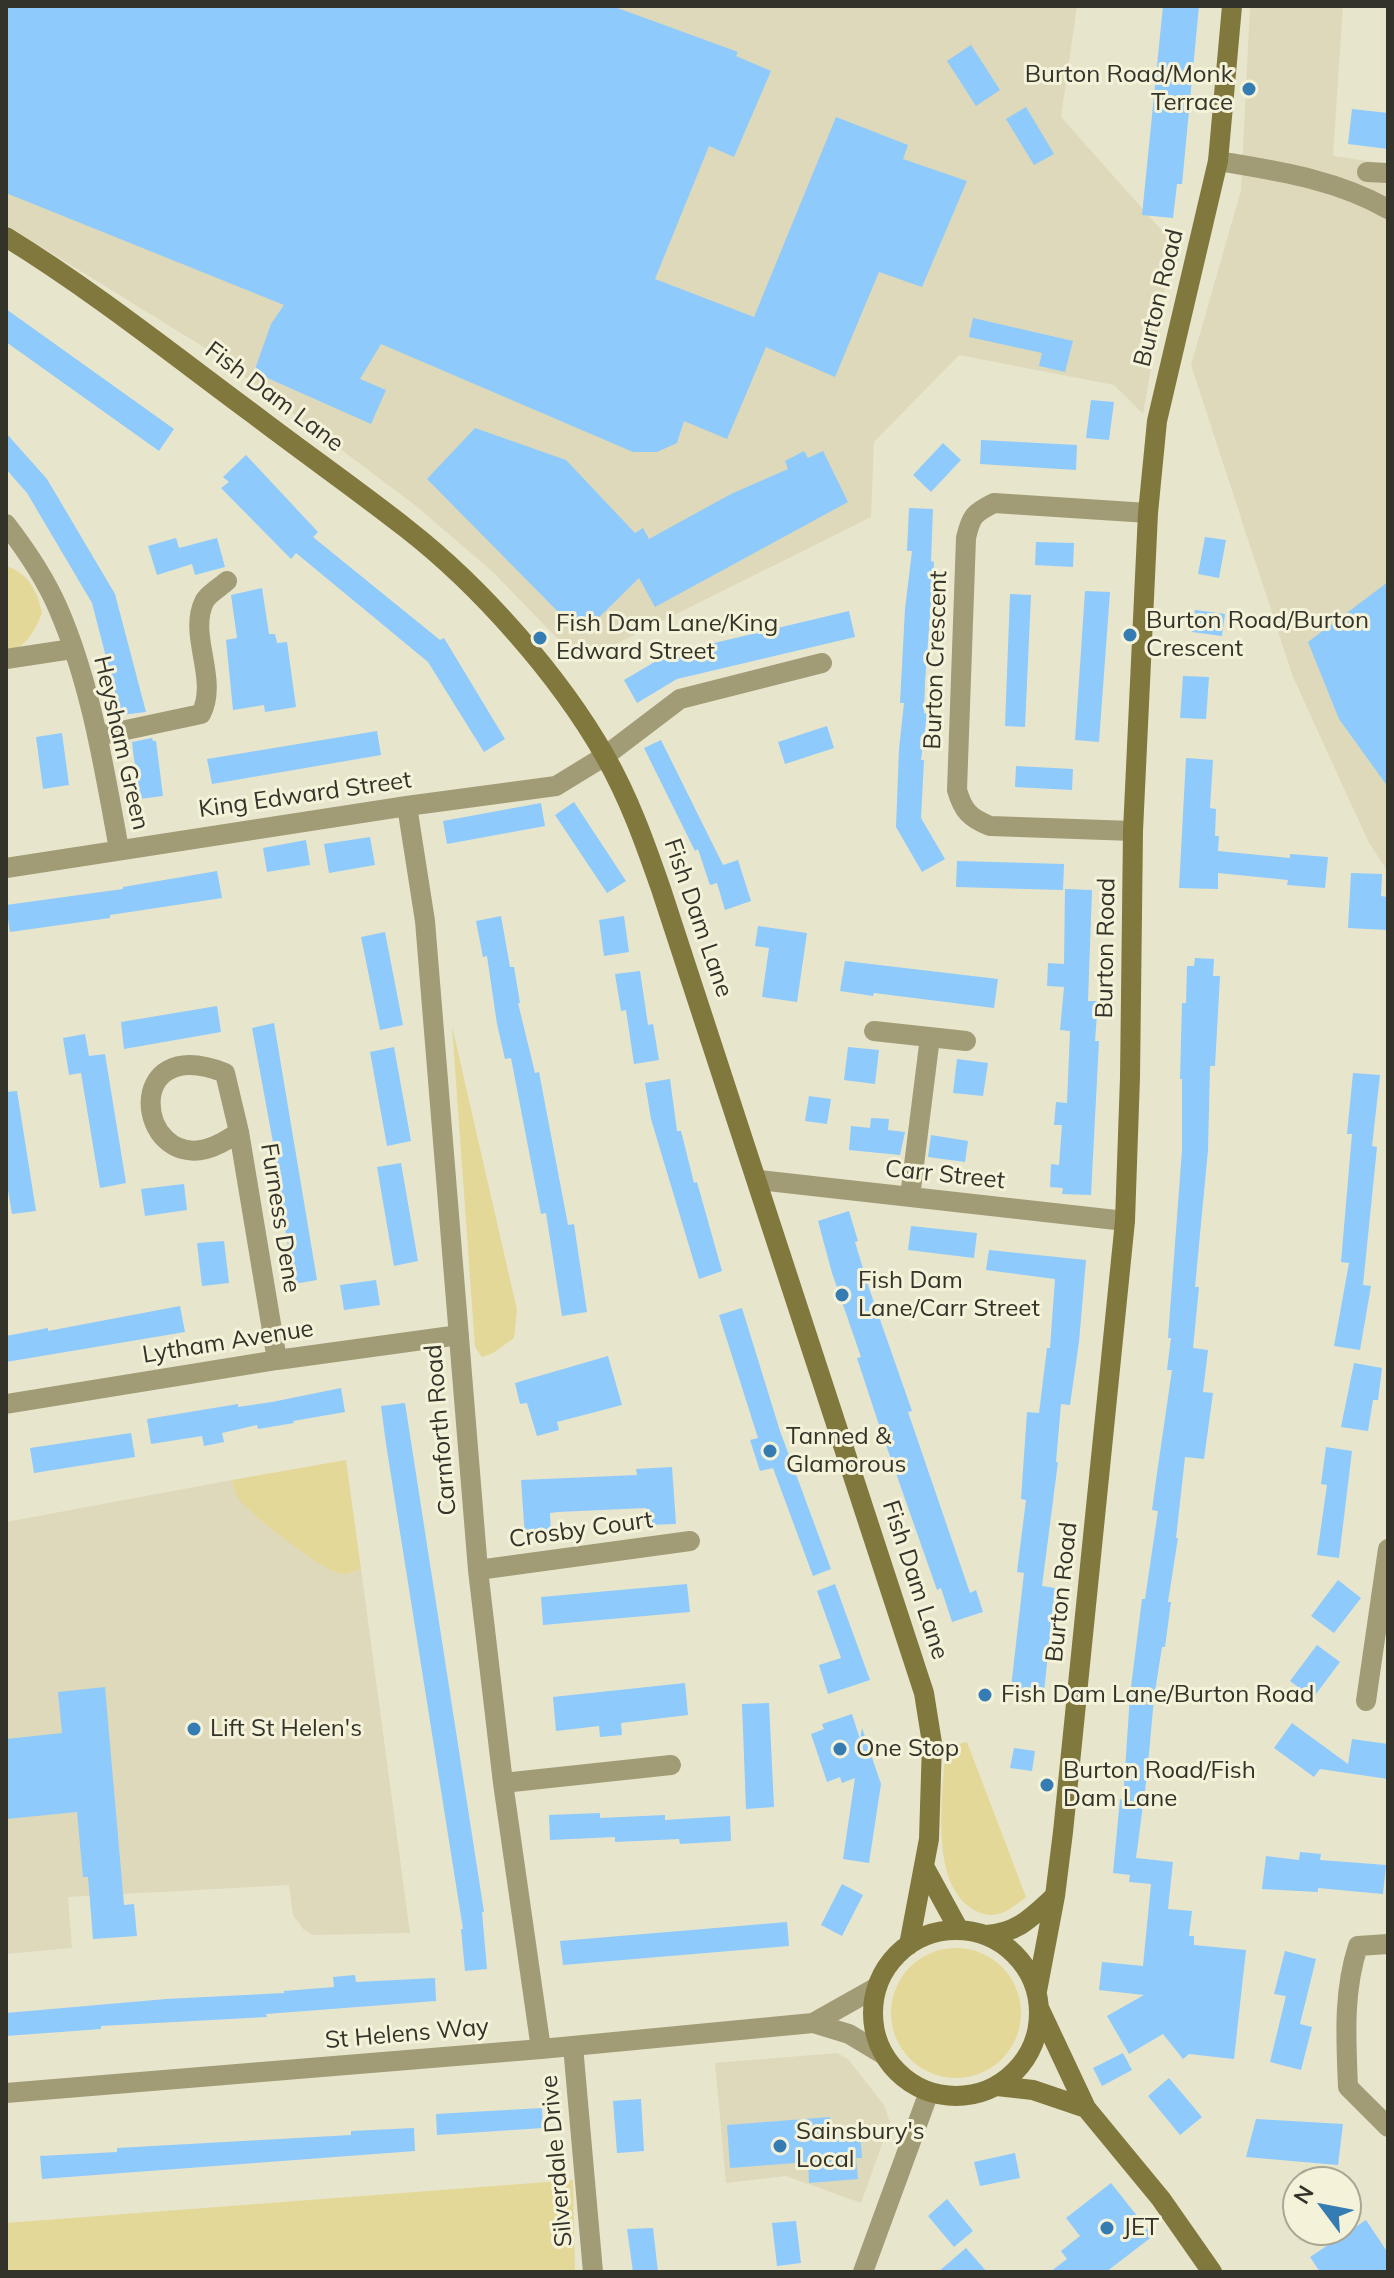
<!DOCTYPE html>
<style>
body{margin:0}
#map{position:relative;width:1394px;height:2278px;overflow:hidden;background:#e8e5cd;font-family:Mulish,sans-serif}
canvas{display:block}
.frame{position:absolute;inset:0;border:8px solid #34332a;pointer-events:none}
.north{position:absolute;left:1282px;top:2166px;width:80px;height:80px;box-sizing:border-box;background:#f5f2da;border:2px solid #a8a694;border-radius:50%;rotate:302deg;font-size:22px;font-weight:700;line-height:32px;text-align:center;color:#34332a}
.north::after{content:'';display:block;margin:auto;width:28px;height:36px;background:#347cb1;clip-path:polygon(50% 0,100% 100%,50% 72%,0 100%)}
</style>
<div id="map">
<canvas width="1394" height="2278"></canvas>
<div class="frame"></div>
<div class="north">N</div>
</div>
<script>
const ctx = document.querySelector('canvas').getContext('2d');
ctx.lineJoin = 'round';
function fillPath(path, color) { ctx.fillStyle = color; ctx.fill(path, 'evenodd'); }
function stroke(path, color, width, dash) { ctx.strokeStyle = color; ctx.lineWidth = width; ctx.lineCap = dash ? 'butt' : 'round'; ctx.setLineDash(dash || []); ctx.stroke(path); }
function write(font, color, halo, rows, align = 'center') {
  ctx.font = font + ' Mulish,sans-serif'; ctx.lineWidth = 6; ctx.setLineDash([]); ctx.textBaseline = 'middle'; ctx.strokeStyle = halo; ctx.fillStyle = color; for (const [text, x, y, turn = 0] of rows) {
    ctx.save(); ctx.translate(x, y); ctx.rotate((+turn || 0) * Math.PI / 180); ctx.textAlign = isNaN(turn) ? turn : align; if (halo) ctx.strokeText(text, 0, 0); ctx.fillText(text, 0, 0); ctx.restore();
  }
}
const built = new Path2D(`
 M6 6H1077L1061 117 1173 243 1143 414 1114 385 959 355 874 442 871 517 580 662 493 572 416 506 210 351 6 225Z
 M1250 6H1343L1333 156 1388 164V872L1368 841 1293 677 1191 365 1241 190Z
 M232 1480 238 1497 250 1511 302 1551 337 1573 349 1574 361 1569 410 1933 313 1935 304 1930 293 1915 289 1885 68 1897 72 1948 6 1954V1522Z
 M837 2053 848 2059 884 2105 890 2122 861 2203 786 2176 726 2183 715 2063Z`);
const green = new Path2D(`
 M6 566C29 574 37 590 42 613 35 630 26 649 6 652Z
 M452 1026 517 1310 514 1338 493 1353 482 1357 475 1347Z
 M346 1460 361 1569C353 1572 347 1576 338 1573 319 1567 249 1514 238 1498 235 1493 234 1486 232 1480Z
 M967 1742 1026 1897C1010 1910 996 1921 976 1911 927 1886 944 1793 945 1747Z
 M891 2013a65 65 0 1 1 130 0a65 65 0 1 1-130 0Z
 M573 2180 575 2272H6V2223Z`);
const building = new Path2D(`
 M6 6H612L738 52 736 56 771 71 734 157 709 146 655 279 754 317 836 117 908 145 903 159 967 181 922 287 879 272 835 377 766 347 727 439 684 421 677 443 657 452H633L381 344 360 379 386 390 371 424 254 372 271 324 284 305 6 193Z
 M1163 6H1199L1182 184H1177L1173 218 1142 215Z
 M971 45 1000 90 976 106 947 61Z
 M1026 107 1054 154 1034 165 1006 119Z
 M1352 109 1388 113V149L1348 144Z
 M6 309 174 429 159 451 6 342Z
 M973 318 1073 341 1065 372 1039 366 1042 353 969 337Z
 M1091 400 1114 402 1109 440 1086 438Z
 M475 428 566 460 635 533 643 528 649 539 731 494 788 469 785 461 804 451 808 458 823 451 848 502 655 607 639 578 581 635 427 479Z
 M6 433 47 479 115 594 146 712 121 715 92 603 27 493 6 469Z
 M981 440 1077 445 1076 470 980 464Z
 M943 443 961 460 931 492 913 475Z
 M246 455 318 532 313 537 440 640 444 638 505 739 484 752 428 662 296 553 291 559 221 488 229 482 223 477Z
 M909 508 933 509 931 561 934 562 925 682 924 713 927 714 921 760H924L921 818 945 859 922 872 896 827 899 749 904 703H900L905 609 912 551H907Z
 M1205 537 1226 540 1219 578 1198 574Z
 M176 538 179 548 217 538 225 567 195 575 192 564 157 575 148 546Z
 M1036 542 1074 543 1073 567 1035 565Z
 M1388 582V787L1339 719 1308 642Z
 M262 588 269 634H275L277 643 287 642 296 707 265 712 264 705 233 710 226 640 237 638 231 595Z
 M1085 591 1110 592 1099 742 1075 740Z
 M1010 594 1031 595 1025 727 1005 726Z
 M1195 610 1225 614 1222 636 1192 632Z
 M849 611 855 637 677 679 637 703 624 680 668 654Z
 M1183 676 1209 677 1206 719 1180 718Z
 M827 726 834 748 785 764 778 742Z
 M377 731 381 755 212 784 207 759Z
 M62 733 69 785 43 789 36 737Z
 M152 738 153 741H156L163 796 139 799 132 742Z
 M661 740 723 865 738 860 751 901 725 910 717 883 710 885 698 849 695 851 644 748Z
 M1186 758 1213 760 1210 808 1216 809 1215 836H1219L1218 851 1290 858V854L1328 857 1325 888 1287 885 1288 880 1218 873V889L1179 888Z
 M1016 766 1073 769 1072 790 1015 787Z
 M574 802 626 881 607 893 555 815Z
 M541 803 545 826 447 844 443 821Z
 M370 837 375 865 329 873 324 844Z
 M306 840 310 865 267 872 263 848Z
 M957 861 1064 864 1063 890 956 887Z
 M217 871 222 898 110 915V918L10 932 6 905 123 889V887Z
 M1351 873 1382 874 1381 896 1388 897V930L1348 928Z
 M1065 889 1092 890 1088 1001H1098L1095 1041H1099L1091 1195 1062 1194 1063 1188 1050 1187 1051 1164 1059 1165 1062 1125H1054L1056 1102 1067 1103 1070 1031 1060 1030 1064 987 1047 986 1048 963 1064 964Z
 M501 916 510 967H514L520 1003H518L535 1073 539 1072 568 1225 574 1224 587 1312 562 1316 546 1213 541 1214 511 1058 505 1059 497 1024 487 956 483 957 476 921Z
 M624 916 629 952 604 956 599 920Z
 M758 926 807 933 797 1002 762 997 769 948 755 946Z
 M385 932 403 1025 380 1030 361 937Z
 M1195 958 1214 959 1213 976H1220L1215 1066H1210L1208 1150 1195 1287H1199L1193 1348 1208 1350 1203 1392 1213 1393 1204 1459 1185 1457 1176 1538H1178L1168 1602H1171L1165 1647H1162L1154 1698 1147 1775 1136 1858 1173 1862 1168 1909 1192 1911 1189 1936H1194V1945L1246 1950 1234 2059 1189 2054 1183 2059 1163 2034 1129 2054 1107 2016 1144 1995 1099 1990 1102 1962 1143 1966 1151 1884 1129 1882 1130 1875 1113 1873 1120 1799 1123 1800 1130 1695 1142 1599H1145L1158 1511 1152 1510 1156 1480 1172 1370H1167L1171 1338H1168L1182 1150V1079H1180L1182 1003H1186L1187 966H1194Z
 M845 961 998 979 994 1008 874 993 873 996 840 991Z
 M640 971 648 1025 653 1024 659 1060 634 1064 626 1010 621 1011 615 974Z
 M217 1006 221 1032 124 1049 121 1022Z
 M274 1023 317 1280 294 1284 274 1160 276 1159 252 1028Z
 M85 1034 89 1056 105 1054 126 1183 100 1188 81 1073 69 1075 63 1038Z
 M394 1047 411 1141 387 1146 370 1052Z
 M848 1047 879 1050 875 1084 844 1080Z
 M957 1059 988 1063 983 1096 953 1093Z
 M1353 1073 1380 1075 1372 1146 1377 1147 1363 1285 1371 1286 1360 1350 1334 1346 1349 1263 1341 1262 1352 1134H1347Z
 M670 1079 677 1131H681L694 1183 697 1182 722 1271 699 1279 651 1119 645 1083Z
 M17 1091 36 1211 12 1214 6 1178V1092Z
 M809 1096 831 1099 827 1124 805 1121Z
 M871 1118 889 1119 888 1130 905 1132 900 1155 849 1150 851 1126 870 1128Z
 M931 1135 968 1141 965 1162 928 1157Z
 M401 1163 418 1261 394 1266 377 1167Z
 M184 1184 187 1210 145 1216 141 1189Z
 M849 1211 858 1241 855 1242 869 1288 912 1411 908 1412 970 1593 976 1590 983 1612 952 1622 941 1588 937 1590 878 1422 857 1358 861 1357 832 1273 818 1221Z
 M911 1226 977 1233 974 1258 908 1250Z
 M224 1241 229 1283 202 1286 197 1243Z
 M989 1250 1086 1260 1079 1342 1070 1405 1061 1404 1056 1462H1058L1042 1586 1055 1588 1044 1692 1011 1688 1024 1573 1017 1572 1026 1500 1021 1499 1027 1412 1039 1413 1047 1348H1050L1055 1279 986 1270Z
 M376 1280 380 1305 344 1310 340 1285Z
 M180 1306 185 1332 6 1362V1336L48 1328V1331Z
 M742 1308 780 1431 831 1569 813 1576 773 1468 760 1471 750 1440 758 1438 719 1315Z
 M608 1356 622 1405 557 1422 559 1430 537 1436 527 1403 520 1404 515 1383Z
 M1354 1363 1382 1368 1378 1400H1373L1368 1431 1341 1427Z
 M341 1388 345 1412 293 1421 294 1423 258 1429 257 1425 222 1433 224 1442 204 1446 202 1436 151 1444 147 1419 238 1404V1407L272 1402Z
 M405 1403 484 1912H482L487 1969 465 1971 461 1929H463L386 1444 381 1406Z
 M131 1433 135 1457 34 1473 30 1448Z
 M1326 1447 1352 1451 1339 1558 1317 1555 1327 1485 1321 1484Z
 M672 1467 676 1524 647 1525 646 1508 558 1512 550 1513 551 1535 525 1537 521 1480 637 1475 636 1469Z
 M1338 1580 1361 1598 1334 1633 1311 1616Z
 M687 1584 690 1612 543 1625 541 1597Z
 M835 1584 870 1680 828 1694 819 1665 841 1658 817 1591Z
 M1317 1645 1340 1662 1313 1698 1290 1681Z
 M685 1683 688 1715 621 1723 622 1735 600 1737 599 1726 556 1731 553 1697Z
 M105 1687 124 1905 134 1904 137 1936 93 1939 88 1877H83L77 1812 6 1819V1739L62 1733 58 1692Z
 M769 1703 774 1807 746 1809 742 1704Z
 M852 1714 860 1739 862 1728 881 1784 869 1863 843 1859 855 1778 842 1783 840 1777 827 1782 811 1734 824 1729 822 1724Z
 M1292 1723 1348 1764 1352 1739 1388 1744V1779L1320 1769 1314 1777 1274 1748Z
 M1014 1748 1035 1751 1032 1771 1010 1768Z
 M600 1813V1818L665 1815V1820L730 1816 731 1841 680 1844 679 1839 615 1842V1837L550 1840 549 1815Z
 M1300 1852 1321 1854 1320 1860 1386 1865 1383 1894 1318 1888V1892L1262 1889 1266 1856 1299 1860Z
 M842 1884 863 1895 842 1936 821 1925Z
 M787 1922 789 1946 563 1965 560 1941Z
 M1285 1951 1316 1959 1300 2024 1312 2027 1301 2070 1270 2062 1286 1996 1274 1994Z
 M355 1975 356 1982 435 1978 436 2001 266 2014 267 2017 101 2026V2029L6 2036V2013L166 1999 284 1993V1991L334 1987 333 1977Z
 M1123 2053 1132 2070 1102 2086 1093 2068Z
 M1169 2078 1202 2117 1180 2135 1148 2096Z
 M641 2099 644 2151 617 2153 613 2101Z
 M542 2108 543 2128 437 2135 436 2114Z
 M830 2117 831 2133 860 2131 862 2158H856L858 2179 809 2183 808 2162 730 2168 727 2125Z
 M1256 2119 1343 2124 1338 2165 1246 2157Z
 M414 2128 415 2151 42 2179 40 2156 117 2152V2148L351 2135V2131Z
 M1015 2153 1020 2178 980 2186 974 2162Z
 M1111 2183 1153 2236 1106 2272H1050L1067 2259 1061 2251 1080 2236 1066 2218Z
 M947 2199 973 2231 954 2247 928 2216Z
 M1366 2220 1388 2253V2272H1320L1310 2257Z
 M796 2221 801 2263 777 2266 772 2223Z
 M653 2228 658 2272H633L627 2229Z
 M966 2248 987 2272H938Z`);
const street = new Path2D(`
 M1218 161C1277 171 1335 179 1388 209
 M1367 172 1388 173
 M6 524C26 550 45 578 58 608 91 684 104 768 119 849
 M6 659 72 649
 M98 736 201 714C219 679 188 636 204 602 207 595 220 587 227 581
 M407 806 425 921 478 1570 503 1783 541 2049
 M1133 831 990 826C970 818 963 811 957 790L966 538C971 516 974 513 994 503L1148 513
 M6 868 407 806 556 786 605 756 680 699 822 663
 M874 1031 966 1041
 M239 1132C229 1139 218 1146 206 1149 137 1167 121 1032 225 1073L239 1132 277 1360
 M759 1180 1125 1221
 M910 1197 930 1037
 M6 1404 277 1360 459 1335
 M478 1570 690 1541
 M1366 1701 1388 1549
 M503 1783 671 1765
 M1388 1944 1358 1946C1343 1992 1346 2038 1348 2087L1388 2127
 M813 2023 849 2034 884 2055
 M573 2046 593 2272
 M6 2093 541 2049 813 2023 877 1987
 M863 2272 929 2092`);
const secondary = new Path2D(`
 M6 237C92 290 171 353 252 413 303 452 356 489 407 529 480 586 559 675 605 756 629 798 645 843 661 889L924 1693 932 1743 929 1839 909 1945
 M925 1868 959 1930
 M873 2013a83 83 0 1 1 166 0a83 83 0 1 1-166 0Z
 M986 1935C1018 1933 1032 1917 1055 1896
 M1037 1991 1055 1896 1063 1832 1125 1221 1130 1077 1133 831 1148 513 1157 421 1218 161 1232 6
 M1040 2010 1086 2108 1161 2199 1212 2272
 M997 2086 1033 2090 1086 2108`);
const markers = [
 [1249,89,8,"#347cb1"],
 [1130,635,8,"#347cb1"],
 [540,638,8,"#347cb1"],
 [842,1295,8,"#347cb1"],
 [770,1451,8,"#347cb1"],
 [985,1695,8,"#347cb1"],
 [194,1729,8,"#347cb1"],
 [840,1749,8,"#347cb1"],
 [1047,1785,8,"#347cb1"],
 [780,2146,8,"#347cb1"],
 [1107,2228,8,"#347cb1"]
];
const poiNames = [
 ["Burton Road/Monk",1233,75,"right"],
 ["Terrace",1233,103,"right"],
 ["Burton Road/Burton",1146,621],
 ["Crescent",1146,649],
 ["Fish Dam Lane/King",556,624],
 ["Edward Street",556,652],
 ["Fish Dam",858,1281],
 ["Lane/Carr Street",858,1309],
 ["Tanned &",786,1437],
 ["Glamorous",786,1465],
 ["Fish Dam Lane/Burton Road",1001,1695],
 ["Lift St Helen's",210,1729],
 ["One Stop",856,1749],
 ["Burton Road/Fish",1063,1771],
 ["Dam Lane",1063,1799],
 ["Sainsbury's",796,2132],
 ["Local",796,2160],
 ["JET",1123,2228]
];
const streetNames = [
 ["Burton Road",1159,298,-76],
 ["Fish Dam Lane",274,397,37],
 ["Burton Crescent",936,660,-88],
 ["Heysham Green",121,743,77],
 ["King Edward Street",305,795,-8],
 ["Fish Dam Lane",698,918,71],
 ["Burton Road",1106,948,-89],
 ["Carr Street",945,1175,6],
 ["Furness Dene",280,1218,81],
 ["Lytham Avenue",228,1342,-9],
 ["Carnforth Road",441,1430,-95],
 ["Crosby Court",581,1530,-8],
 ["Fish Dam Lane",915,1580,72],
 ["Burton Road",1062,1592,-84],
 ["St Helens Way",407,2034,-5],
 ["Silverdale Drive",557,2161,-95]
];
fillPath(built, '#ded9bb');
fillPath(green, '#e3d898');
fillPath(building, '#8ecafb');
stroke(street, '#a19b76', 20);
stroke(secondary, '#81783e', 20);
for (const [x, y, r, color] of markers) { const dot = new Path2D(); dot.arc(x, y, r, 0, 2 * Math.PI); ctx.fillStyle = color; ctx.fill(dot); stroke(dot, '#f5f2da', 3); }
write('24px', '#34332a', '#f5f2da', poiNames, 'left');
write('24px', '#34332a', '#f5f2da', streetNames);
</script>
